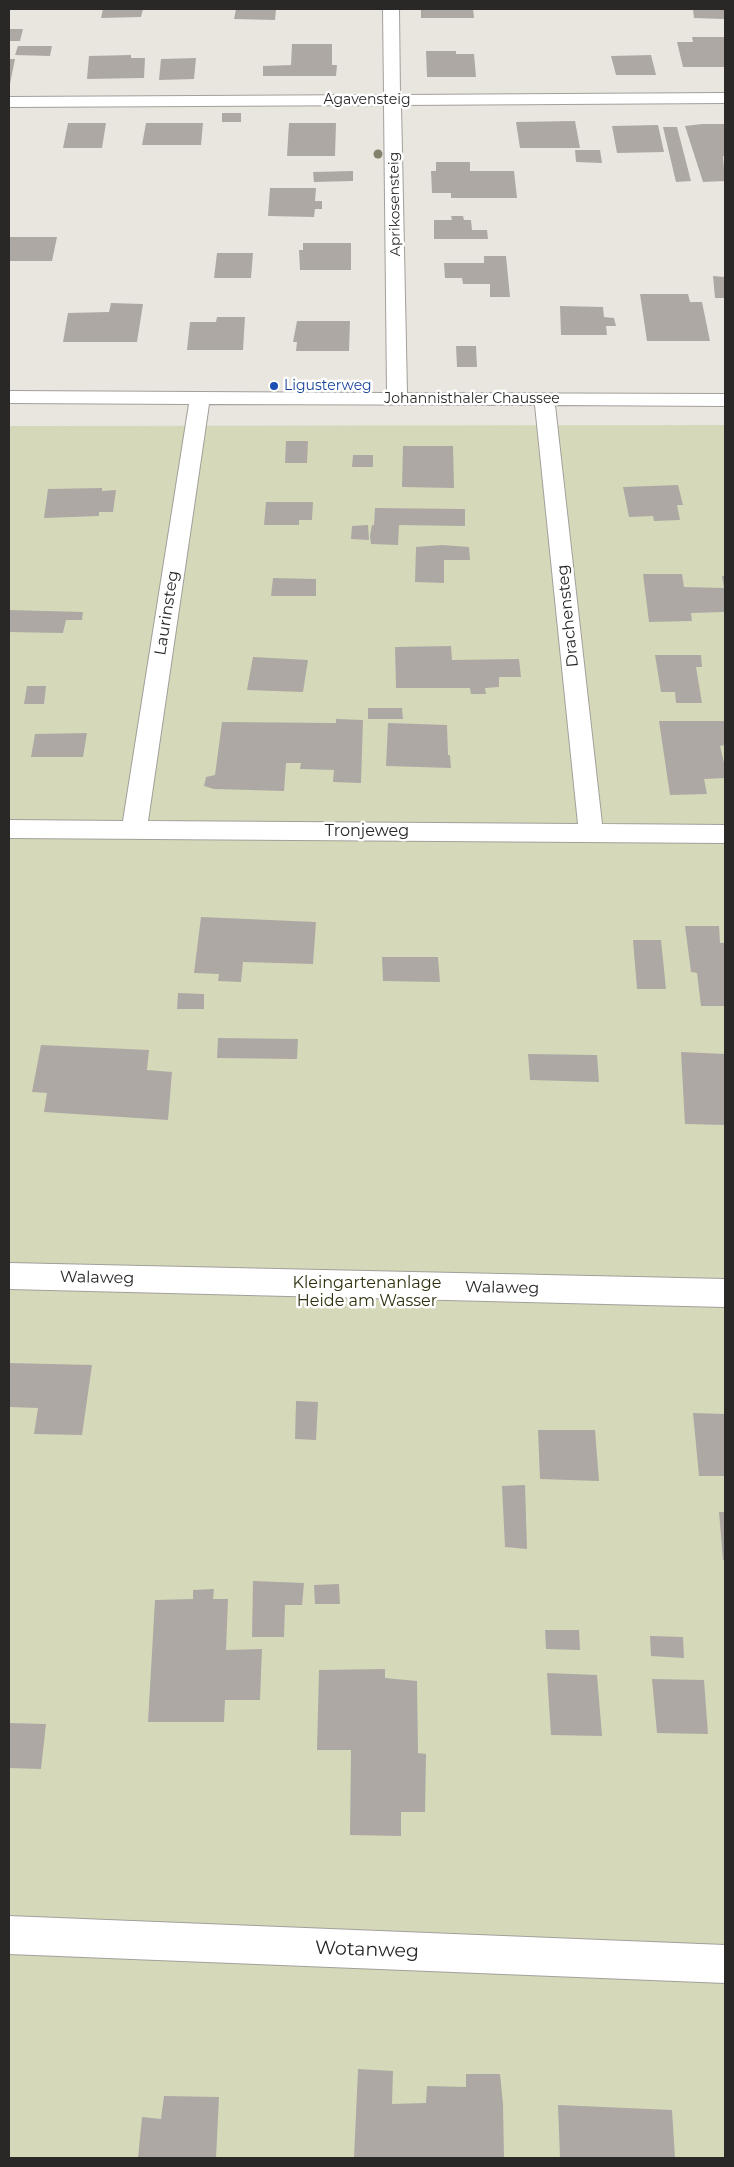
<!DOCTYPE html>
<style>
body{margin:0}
#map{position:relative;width:734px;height:2167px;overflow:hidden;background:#e9e6e0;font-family:Montserrat,sans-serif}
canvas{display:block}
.frame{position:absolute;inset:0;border:10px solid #292826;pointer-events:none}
</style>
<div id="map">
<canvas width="734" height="2167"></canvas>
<div class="frame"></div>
</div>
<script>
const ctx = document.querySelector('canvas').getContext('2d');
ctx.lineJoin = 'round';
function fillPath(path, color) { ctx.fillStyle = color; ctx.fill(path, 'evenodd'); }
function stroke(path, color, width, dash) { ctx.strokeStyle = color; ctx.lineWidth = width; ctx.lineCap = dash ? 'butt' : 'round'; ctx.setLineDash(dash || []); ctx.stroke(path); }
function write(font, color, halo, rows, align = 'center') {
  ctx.font = font + ' Montserrat,sans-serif'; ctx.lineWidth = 5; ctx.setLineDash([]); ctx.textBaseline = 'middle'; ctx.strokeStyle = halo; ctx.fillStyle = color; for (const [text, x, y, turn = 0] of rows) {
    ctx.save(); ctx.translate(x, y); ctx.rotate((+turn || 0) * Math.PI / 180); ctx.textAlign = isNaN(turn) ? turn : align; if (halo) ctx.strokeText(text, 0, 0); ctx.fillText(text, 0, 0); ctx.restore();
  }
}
const green = new Path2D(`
 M725 425V2158H9V426Z`);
const building = new Path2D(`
 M103 9H143L141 17 101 18Z
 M236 9H276L275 20 234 19Z
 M421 9H473L474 18H421Z
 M693 9H725V19L694 18Z
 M9 29H23L20 41H9Z
 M692 37H725V67H683L677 42H693Z
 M292 44H332V65H337L336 76H263V66L291 65Z
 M18 46H52L50 56 15 55Z
 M426 51H456V54H474L476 77H427Z
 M131 55V58H145L144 78 87 79 89 56Z
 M651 55 656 75H616L611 56Z
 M196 58 194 79 159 80 161 59Z
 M9 59H15L10 84 9 83Z
 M222 113H241V122H222Z
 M575 121 580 148H520L516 122Z
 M68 123H106L102 148H63Z
 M146 123H203L201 145H142Z
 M289 123H336L335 156H287Z
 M702 124H725V156H723L725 181 703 182 685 126Z
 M658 125 664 152 617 153 612 126Z
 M663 127H677L691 181 676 182Z
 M575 150H600L602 163 576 162Z
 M436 162H470V171H514L517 198H451V193H432L431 171H436Z
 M353 171V181L314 182 313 172Z
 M270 188H316L315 201H322V209H315L314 217 268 216Z
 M451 216H463L464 220H471L472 230H487L488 239H434V220H452Z
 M9 237H57L52 261H9Z
 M303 243H351V270H300L299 250H303Z
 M217 253H253L251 278H214Z
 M484 256H506L510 297H490V284H463L462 278H445L444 263H484Z
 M713 276 725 277V298H715Z
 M640 294H688L690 302H702L710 341H647Z
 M111 303 143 304 137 342H63L68 313 109 312Z
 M560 306 603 307 604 317 614 318 616 326H606L607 335H561Z
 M217 317H245L243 350H187L190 322H216Z
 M297 321H350L349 351H296L297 342H293Z
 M456 346H476L477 367H457Z
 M286 441H308L307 463H285Z
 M403 446H453L454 488 402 487Z
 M353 455H373V467H352Z
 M678 485 683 505H677L680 520 654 521 653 516 629 517 623 487Z
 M102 488V491L116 490 113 512H99V516L44 518 48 489Z
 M266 502H313L312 520H299V525H264Z
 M375 508 465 509V526L399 525 398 545 371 544 370 536 372 525H374Z
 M368 525 369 540 351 539 352 526Z
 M442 545 469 547 470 560H444V583L415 582 416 547Z
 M643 574H682L684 587 724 588 722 576H725V612L691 613 692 621 649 622Z
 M273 578 316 579V596H271Z
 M9 610 83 612 82 620H66L63 633 9 632Z
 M451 646 452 660 519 659 521 677H499V687L485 688 486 694H471L470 688H396L395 647Z
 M655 655H701L702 667H696L702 703H676L675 692H661Z
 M253 657 308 660 303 692 247 690Z
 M27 686H46L44 704H24Z
 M368 708H402L403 719H368Z
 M336 719 363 720 361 783 333 782 334 770 300 769 301 763H286L284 791 214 789 204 786 206 777 215 775 222 722 336 723Z
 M659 721H725V745L720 746 725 767V778L704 779 707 794 670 795Z
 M388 723 447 725 448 755H450L451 768 386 766Z
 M87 733 83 757H31L35 734Z
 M201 917 316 922 313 964 243 962 241 982 218 981 219 974 194 973Z
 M685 926H719L720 943H725V1006H701L697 973 691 972Z
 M633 940H661L666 989H637Z
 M382 957H438L440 982 383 981Z
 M178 993 204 994V1009H177Z
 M218 1038 298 1039 297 1059 217 1058Z
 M41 1045 149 1050 147 1070 172 1072 168 1120 44 1112 47 1093 32 1092Z
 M681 1052 725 1054V1125L685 1124Z
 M528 1054 597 1055 599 1082 530 1080Z
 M9 1363 92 1365 82 1435 34 1434 38 1408 9 1407Z
 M296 1401 318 1402 316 1440 295 1439Z
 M693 1413 725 1414V1476H699Z
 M538 1430H595L599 1481 540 1479Z
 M525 1485 527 1549 505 1547 502 1486Z
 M719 1512H725V1560H723Z
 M253 1581 304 1583 302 1605H285L284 1637H252Z
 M339 1584 340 1604H315L314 1585Z
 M214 1589 213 1599H228L226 1650 262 1649 260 1700H225L224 1722H148L155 1600 193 1599V1590Z
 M545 1630H579L580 1650 546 1649Z
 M650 1636 683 1637 684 1658 651 1656Z
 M385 1669V1678L417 1681 418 1753 426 1754 425 1812H401V1836L350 1835 351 1750H317L319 1670Z
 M547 1673 597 1675 602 1736 551 1735Z
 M652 1679 704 1680 708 1734 657 1733Z
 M9 1723 46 1724 41 1769 9 1768Z
 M358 2069 393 2071 392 2104 426 2103 427 2086 466 2087V2074H500L503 2104 504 2158H354Z
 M164 2096 219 2097 216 2158H138L142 2117 161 2119Z
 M558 2105 672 2110 675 2158H560Z`);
const minor = new Path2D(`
 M383 9H399L400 95 725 93V103L401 105 407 393 725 394V406L555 405 602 824 725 825V843L9 838V820L123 821 189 404 9 403V391L387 393 384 105 9 107V97L384 95ZM209 404 535 405 578 824 148 821Z
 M9 1263 725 1279V1307L9 1289Z
 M9 1916 725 1945V1983L9 1954Z`);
const trees = [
 [378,154]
];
const markers = [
 [274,386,5,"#1a4fb4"]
];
const farStreetnames = [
 ["Agavensteig",367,100],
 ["Aprikosensteig",395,204,-91],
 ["Johannisthaler Chaussee",472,399]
];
const farTransitnames = [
 ["Ligusterweg",284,386]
];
const streetNames = [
 ["Laurinsteg",167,613,-81],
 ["Drachensteg",568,616,-96],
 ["Tronjeweg",367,831],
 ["Walaweg",97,1278,1],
 ["Walaweg",502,1288,1]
];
const parkNames = [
 ["Kleingartenanlage",367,1283],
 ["Heide am Wasser",367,1301]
];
const nearStreetnames = [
 ["Wotanweg",367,1950,2]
];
fillPath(green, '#d6d9b9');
fillPath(building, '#ada8a4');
stroke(minor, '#a39f9a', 2);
fillPath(minor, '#fff');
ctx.fillStyle = '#83826c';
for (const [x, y] of trees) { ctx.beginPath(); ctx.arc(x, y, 4.5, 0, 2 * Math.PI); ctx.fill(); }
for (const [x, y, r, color] of markers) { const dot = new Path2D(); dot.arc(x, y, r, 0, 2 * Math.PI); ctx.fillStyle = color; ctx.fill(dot); stroke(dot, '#fff', 2); }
write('14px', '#292826', '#fff', farStreetnames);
write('14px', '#164399', '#fff', farTransitnames, 'left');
write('16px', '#292826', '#fff', streetNames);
write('16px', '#2f310e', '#fff', parkNames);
write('19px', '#292826', '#fff', nearStreetnames);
</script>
